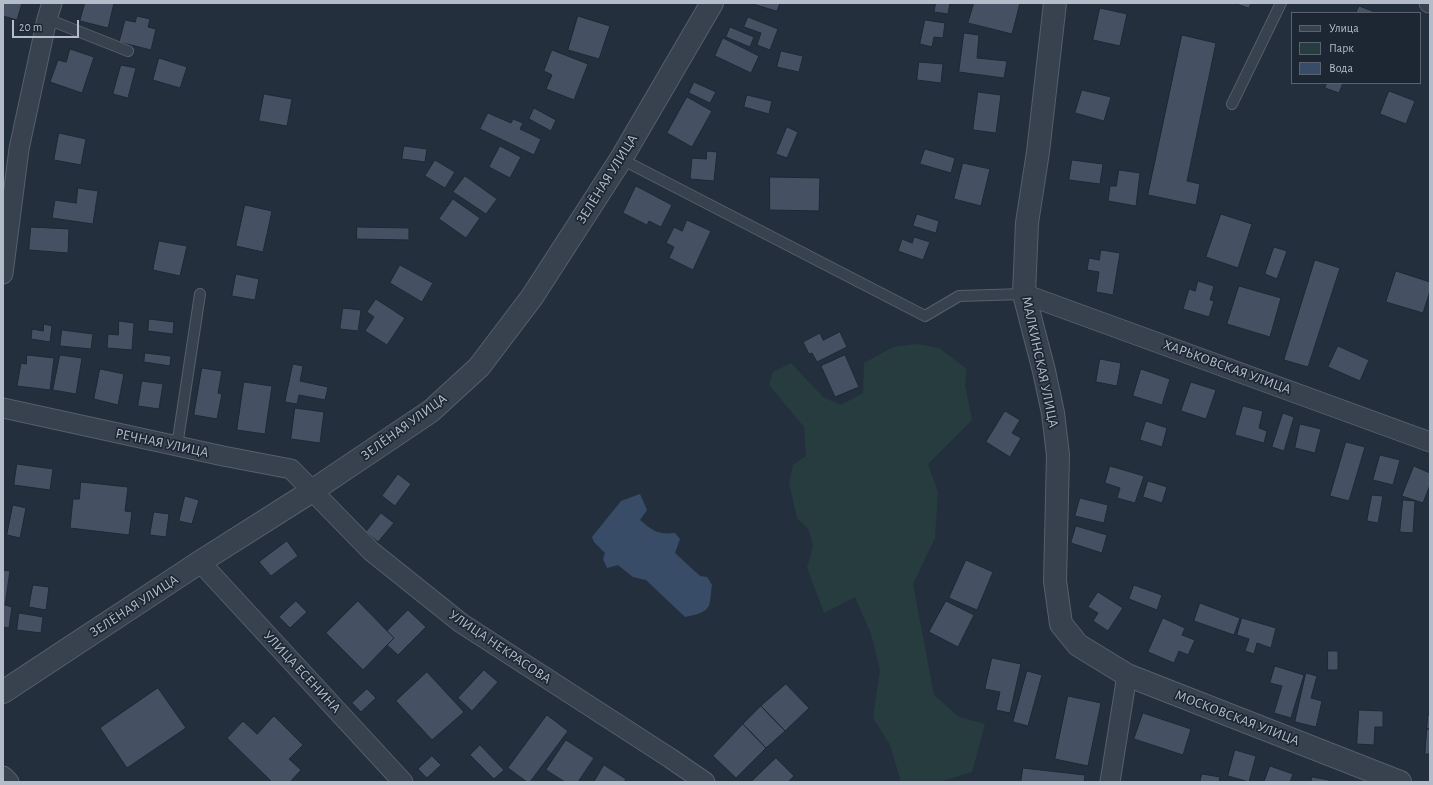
<!DOCTYPE html>
<meta charset="utf-8">
<style>
body{margin:0}
#map{position:relative;width:1433px;height:785px;overflow:hidden;background:#242f3e;font-family:"Alegreya Sans",sans-serif}
canvas{display:block}
.frame{position:absolute;inset:0;border:4px solid #b4bcc9;pointer-events:none}
.legend{position:absolute;left:1291px;top:12px;width:130px;height:72px;box-sizing:border-box;background:#1d2633;border:1px solid #59626f;margin:0;padding:5px 7px;list-style:none;font-size:12px;color:#b4bcc9}
.legend li{display:flex;align-items:center;gap:8px;height:20px}
.legend b{width:20px;border:1px solid #59626f}
.scale{position:absolute;left:12px;top:20px;width:67px;height:18px;box-sizing:border-box;border:2px solid #b4bcc9;border-top:0;padding-left:5px;font-size:12px;line-height:14px;white-space:nowrap;color:#b4bcc9;-webkit-text-stroke:3px #1d2633;paint-order:stroke}
</style>
<div id="map">
<canvas width="1433" height="785"></canvas>
<div class="frame"></div>
<ul class="legend">
<li><b style="height:5px;background:#38414e"></b>Улица</li>
<li><b style="height:11px;background:#263c3f"></b>Парк</li>
<li><b style="height:11px;background:#394c67"></b>Вода</li>
</ul>
<div class="scale">20 m</div>
</div>
<script>
const ctx = document.querySelector('canvas').getContext('2d');
ctx.lineJoin = 'round';
function fillPath(path, color) { ctx.fillStyle = color; ctx.fill(path, 'evenodd'); }
function stroke(path, color, width, dash) { ctx.strokeStyle = color; ctx.lineWidth = width; ctx.lineCap = dash ? 'butt' : 'round'; ctx.setLineDash(dash || []); ctx.stroke(path); }
function write(font, color, halo, rows, align = 'center') {
  ctx.font = font + ' "Alegreya Sans",sans-serif'; ctx.lineWidth = 3.5; ctx.setLineDash([]); ctx.textBaseline = 'middle'; ctx.strokeStyle = halo; ctx.fillStyle = color; for (const [text, x, y, turn = 0] of rows) {
    ctx.save(); ctx.translate(x, y); ctx.rotate((+turn || 0) * Math.PI / 180); ctx.textAlign = isNaN(turn) ? turn : align; if (halo) ctx.strokeText(text, 0, 0); ctx.fillText(text, 0, 0); ctx.restore();
  }
}
const green = new Path2D(`
 M917 344 939 348 967 369 965 385 972 420 928 464 938 492 935 538 913 584 934 695 959 717 985 724 972 772 943 781V782H901L890 745 873 718 880 670 871 634 855 597 824 613 807 568 813 546 809 530 797 518 789 483 793 465 806 456 804 427 769 385 773 372 791 363 823 397 841 405 863 393 864 363 893 347Z`);
const water = new Path2D(`
 M640 494 647 510 640 520C652 530 657 535 675 533L680 539 675 553 700 576 707 577 712 585C711 590 711 595 710 601 709 613 695 615 685 617L646 580 633 577 618 565 607 568 603 559 605 553 594 542 592 537 621 501Z`);
const building = new Path2D(`
 M3 3H22L17 20 3 16Z
 M85 3H114L108 28 80 21Z
 M750 3H780L777 11Z
 M936 3H950L948 14 934 12Z
 M974 3H1020L1012 34 968 23Z
 M1234 3H1251L1249 8Z
 M1359 6 1375 12V13H1356Z
 M1100 8 1127 14 1120 46 1093 40Z
 M137 16 150 19 148 27 156 29 151 50 119 42 125 20 135 22Z
 M578 16 610 26 599 59 568 50Z
 M748 17 778 29 770 50 757 45 761 33 744 27Z
 M925 20 945 23 943 38 934 37 932 47 920 44Z
 M730 27 754 37 750 47 726 37Z
 M964 33 979 35 977 58 1007 61 1004 78 959 72Z
 M1182 35 1216 43 1187 181 1200 184 1196 205 1148 195Z
 M723 38 759 56 751 73 715 56Z
 M70 49 94 57 82 93 50 82 58 60 66 62Z
 M552 50 588 64 574 100 546 89 552 75 544 71Z
 M781 51 803 56 799 72 777 67Z
 M159 58 187 67 180 88 153 80Z
 M919 62 943 64 941 83 917 80Z
 M121 65 136 68 128 98 113 94Z
 M694 82 716 92 710 103 689 93Z
 M1327 83H1343L1339 93 1325 88Z
 M1082 90 1111 97 1104 121 1075 113Z
 M1389 91 1415 101 1406 124 1380 114Z
 M978 92 1001 95 996 133 973 130Z
 M264 94 292 99 287 126 259 121Z
 M747 95 772 101 769 114 744 107Z
 M687 97 712 111 692 147 667 133Z
 M534 108 556 120 551 131 529 119Z
 M488 113 511 123 513 119 523 123 520 129 541 139 534 155 480 129Z
 M787 127 798 132 787 158 776 154Z
 M59 133 86 139 81 165 54 160Z
 M404 146 427 149 425 162 402 159Z
 M500 146 521 157 510 178 489 167Z
 M925 149 955 158 951 173 920 164Z
 M707 151 717 152 714 181 690 179 692 158 706 159Z
 M435 160 455 172 445 188 425 176Z
 M1072 160 1103 164 1100 184 1069 180Z
 M963 163 990 169 981 206 954 199Z
 M1119 170 1140 173 1136 206 1108 201 1110 186H1116Z
 M465 176 497 199 486 214 453 192Z
 M770 177 820 178 819 211 770 210Z
 M636 186 672 205 661 227 649 221 647 225 623 213Z
 M78 188 98 191 93 224 52 218 55 200 76 203Z
 M453 199 480 218 466 238 439 219Z
 M245 205 272 211 263 252 236 246Z
 M917 214 939 221 936 233 913 226Z
 M1221 214 1252 224 1238 268 1206 257Z
 M687 220 711 231 693 270 669 258 674 247 666 243 674 227 682 231Z
 M31 227 69 229 68 253 29 250Z
 M357 227 409 228V240L357 239Z
 M914 237 930 242 923 260 898 251 902 239 912 243Z
 M159 241 187 246 180 276 153 270Z
 M1274 247 1287 251 1277 279 1265 274Z
 M1101 250 1120 253 1113 295 1096 292 1099 272 1087 270 1089 258 1099 260Z
 M1315 260 1340 268 1308 367 1284 360Z
 M400 265 433 283 422 302 390 283Z
 M1396 271 1430 282V291L1423 313 1386 302Z
 M236 274 259 279 255 300 232 296Z
 M1198 281 1214 286 1210 300 1214 301 1209 317 1183 309 1189 289 1195 291Z
 M1239 286 1281 298 1270 337 1227 324Z
 M376 299 405 318 387 345 365 331 374 317 367 312Z
 M343 308 361 310 358 331 340 329Z
 M149 319 174 322 173 334 148 331Z
 M119 321 134 323 132 350 107 348 108 334 118 335Z
 M44 324 52 326 50 342 31 339 32 329 43 331Z
 M62 330 93 334 91 349 60 346Z
 M840 332 847 347 817 362 812 353 809 354 803 342 820 333 823 340Z
 M1338 346 1369 360 1360 381 1328 367Z
 M145 353 171 356 170 366 144 362Z
 M27 355 54 358 50 390 17 386 21 363 26 364Z
 M60 355 82 358 76 394 53 390Z
 M845 355 859 387 835 397 821 366Z
 M1100 359 1121 363 1117 386 1096 382Z
 M293 364 303 366 300 381 328 387 325 400 299 395 297 404 285 402Z
 M202 368 222 371 218 393 222 394 217 419 194 415Z
 M100 369 124 374 118 405 94 399Z
 M1141 369 1170 379 1162 405 1133 396Z
 M142 381 163 384 159 409 138 406Z
 M244 382 272 386 265 434 237 430Z
 M1191 382 1216 390 1206 419 1181 411Z
 M1243 406 1263 411 1259 428 1267 431 1264 443 1235 435Z
 M295 408 324 412 320 443 291 439Z
 M1005 411 1020 420 1012 433 1021 438 1010 457 986 442Z
 M1283 413 1294 417 1284 451 1272 447Z
 M1146 421 1167 428 1162 447 1140 440Z
 M1300 424 1321 429 1315 453 1295 448Z
 M1346 442 1365 447 1349 501 1330 496Z
 M1380 455 1400 460 1393 485 1373 480Z
 M17 464 53 469 50 490 14 485Z
 M1110 466 1144 476 1135 503 1117 498 1120 488 1105 483Z
 M1414 466 1430 473V485L1423 503 1402 496Z
 M398 474 411 484 395 506 382 496Z
 M1148 481 1167 487 1162 503 1143 497Z
 M81 482 128 487 125 511 132 512 129 535 70 528 73 499H79Z
 M1372 495 1383 496 1378 523 1367 521Z
 M185 496 199 500 192 524 179 521Z
 M1080 498 1108 505 1104 523 1075 516Z
 M1403 500 1415 501 1413 533 1400 532Z
 M13 505 26 508 20 538 7 535Z
 M154 512 169 514 166 537 150 535Z
 M381 513 394 523 378 542 366 532Z
 M1076 526 1107 535 1102 553 1071 543Z
 M287 541 298 556 271 576 259 562Z
 M966 560 993 572 977 610 949 598Z
 M3 570 10 571 5 605 12 607 9 628 3 627Z
 M33 585 49 587 46 610 29 607Z
 M1134 585 1162 595 1157 610 1129 599Z
 M1098 592 1123 608 1108 631 1093 621 1098 613 1088 607Z
 M296 601 307 612 290 628 279 617Z
 M358 601 394 638 363 670 326 633Z
 M946 601 974 615 958 647 929 632Z
 M1200 603 1240 618 1234 635 1194 621Z
 M408 610 426 627 398 655 387 645 394 638 387 631Z
 M19 613 43 617 41 633 17 630Z
 M1163 618 1185 628 1182 635 1195 640 1188 655 1179 651 1174 663 1148 652Z
 M1242 618 1276 628 1271 648 1257 643 1254 654 1245 651 1249 639 1237 635Z
 M1328 651H1338V670H1328Z
 M992 658 1021 664 1010 713 996 710 1000 692 985 689Z
 M1275 666 1304 675 1291 718 1274 713 1282 686 1270 683Z
 M484 670 498 682 472 711 458 698Z
 M1027 671 1042 675 1028 726 1013 722Z
 M427 672 464 712 432 740 396 701Z
 M1306 673 1317 676 1311 698 1322 701 1316 727 1295 722Z
 M786 684 809 708 785 731 761 706Z
 M158 688 186 728 127 768 100 728Z
 M367 689 376 698 361 712 352 703Z
 M1068 696 1101 703 1088 766 1055 759Z
 M761 706 785 731 766 748 743 724Z
 M1359 710 1383 711V727H1375L1374 745 1357 744Z
 M1143 713 1191 729 1183 755 1134 739Z
 M547 715 568 731 530 782H527L508 768Z
 M1428 715H1430V729H1427Z
 M274 716 303 745 289 759 301 770 290 782H272L227 738 243 721 257 734Z
 M743 724 766 748 736 778 713 756Z
 M1427 729H1430V754H1425Z
 M566 740 594 758 578 782H565L546 770Z
 M480 745 504 770 494 779 470 755Z
 M1235 750 1256 756 1249 782 1228 776Z
 M432 756 441 765 427 778 418 769Z
 M776 758 794 776 788 782H751Z
 M604 765 626 779 624 782H594Z
 M1270 766 1293 774 1290 782H1264Z
 M1023 768 1085 775 1084 782H1021Z
 M1202 774 1220 777 1219 782H1200Z
 M1312 777 1329 780V782H1311Z`);
const service = new Path2D(`
 M47 19 128 51
 M1232 104 1281 3
 M621 159 925 316 959 296 1024 294
 M177 446 200 294`);
const minor = new Path2D(`
 M1429 3H1430
 M3 274 19 149 47 19 52 3
 M1024 294 1430 442
 M3 408 223 456 291 469 371 551 461 623 670 758 705 782
 M200 562 403 782
 M3 776 9 782
 M1110 782 1127 675`);
const tertiary = new Path2D(`
 M1055 3 1038 152 1027 223 1024 294 1044 371 1053 413 1058 455 1055 581 1061 624 1078 645 1127 675 1400 782
 M3 692 200 562 312 491 431 411 479 367 532 297 621 159 712 3`);
const streetNames = [
 ["ЗЕЛЁНАЯ УЛИЦА",607,179,-58],
 ["МАЛКИНСКАЯ УЛИЦА",1040,362,78],
 ["ХАРЬКОВСКАЯ УЛИЦА",1227,367,20],
 ["ЗЕЛЁНАЯ УЛИЦА",404,427,-36],
 ["РЕЧНАЯ УЛИЦА",162,443,12],
 ["ЗЕЛЁНАЯ УЛИЦА",134,606,-33],
 ["УЛИЦА НЕКРАСОВА",500,647,34],
 ["УЛИЦА ЕСЕНИНА",302,672,47],
 ["МОСКОВСКАЯ УЛИЦА",1237,718,21]
];
fillPath(green, '#263c3f');
fillPath(water, '#394c67');
fillPath(building, '#455162');
stroke(building, '#1f2835', 1);
stroke(service, '#565f6c', 12);
stroke(minor, '#565f6c', 21);
stroke(tertiary, '#565f6c', 24);
stroke(service, '#38414e', 10);
stroke(minor, '#38414e', 19);
stroke(tertiary, '#38414e', 22);
write('14px', '#b4bcc9', '#1d2633', streetNames);
</script>
